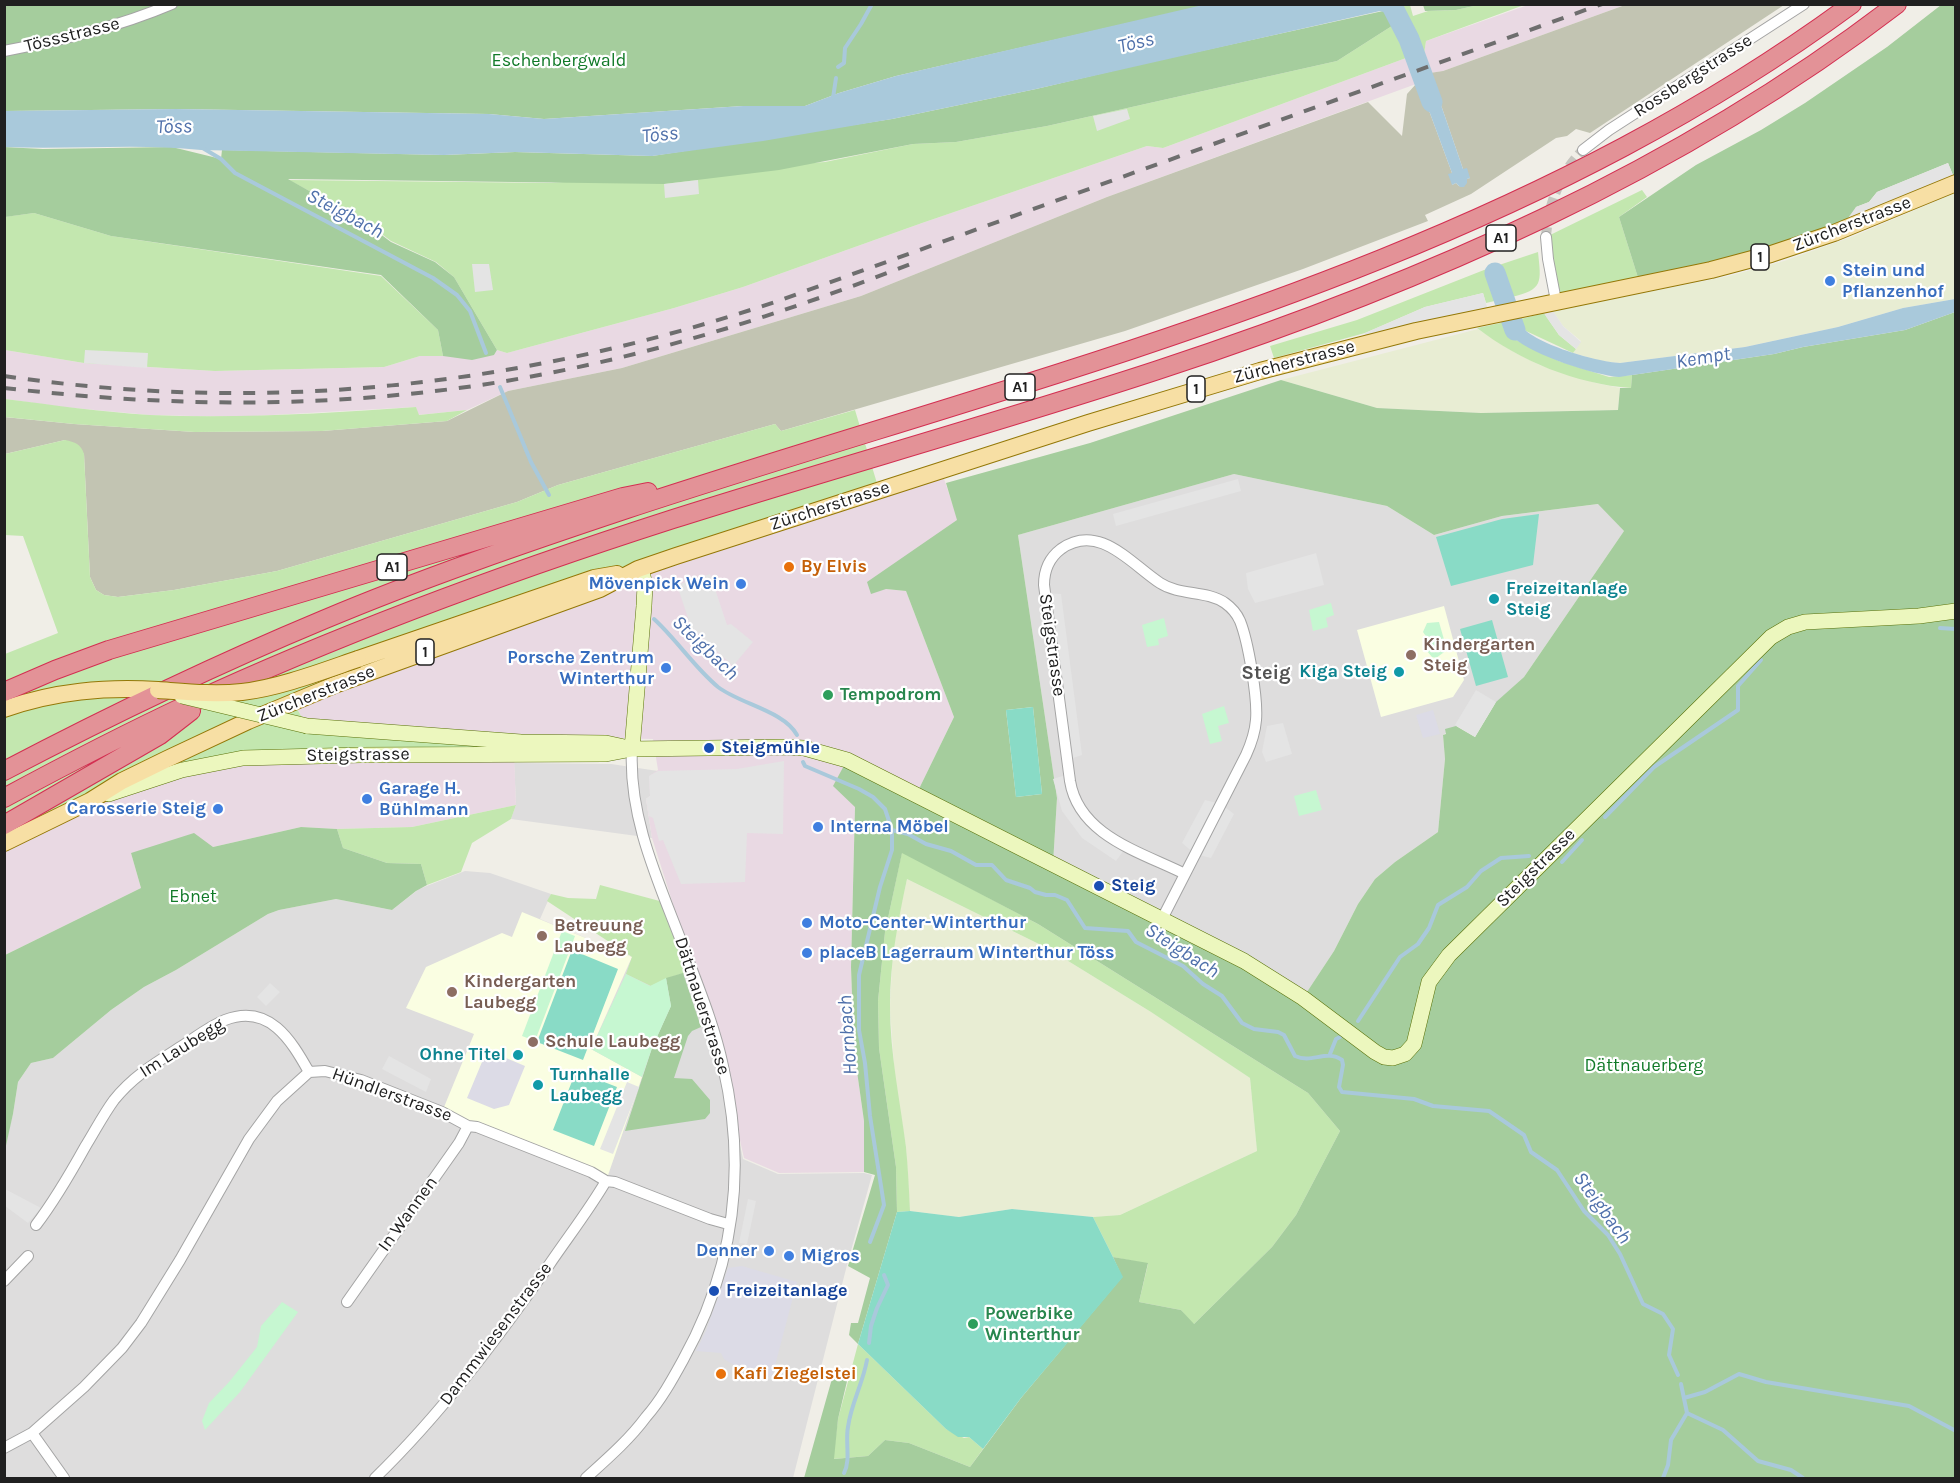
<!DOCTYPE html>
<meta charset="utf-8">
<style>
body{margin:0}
#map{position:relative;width:1960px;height:1483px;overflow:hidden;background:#f0eee7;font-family:Karla,sans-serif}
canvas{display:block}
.frame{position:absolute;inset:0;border:6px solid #202020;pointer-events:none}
</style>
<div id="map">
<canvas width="1960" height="1483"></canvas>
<div class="frame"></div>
</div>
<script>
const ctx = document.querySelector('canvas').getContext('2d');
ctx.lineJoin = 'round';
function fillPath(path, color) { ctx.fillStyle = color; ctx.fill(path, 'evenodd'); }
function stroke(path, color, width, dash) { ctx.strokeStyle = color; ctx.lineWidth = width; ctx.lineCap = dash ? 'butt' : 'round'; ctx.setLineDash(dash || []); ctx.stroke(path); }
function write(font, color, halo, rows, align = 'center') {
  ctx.font = font + ' Karla,sans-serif'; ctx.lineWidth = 4.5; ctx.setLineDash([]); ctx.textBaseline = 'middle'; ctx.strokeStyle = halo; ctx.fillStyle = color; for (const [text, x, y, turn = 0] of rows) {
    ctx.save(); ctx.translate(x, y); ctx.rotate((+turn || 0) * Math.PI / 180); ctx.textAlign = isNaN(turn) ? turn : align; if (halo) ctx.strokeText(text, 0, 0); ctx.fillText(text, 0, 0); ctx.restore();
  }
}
const residential = new Path2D(`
 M1234 474 1387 506 1434 535 1502 516 1599 504 1624 531 1524 677 1496 703 1443 735 1445 759 1438 832 1395 862 1375 879 1358 904 1334 951 1303 998 1053 864 1057 798 1018 535Z
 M514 763 611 764 658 771 650 796 646 799 652 838 511 819 516 805Z
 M465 871 490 873 551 894 540 919 632 957 666 978 683 973H693L723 1066 743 1159 778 1174 864 1173 872 1175 847 1265 793 1478H5L4 1150 13 1114 18 1082 31 1063 53 1058 111 1010 144 987 176 970 268 914 279 910 336 899 392 910 419 889Z`);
const industrial = new Path2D(`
 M1528 5H1625L1443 71 1431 73 1424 54 1426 41Z
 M1406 58 1416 84 1107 197 861 296 622 368 508 391 467 410 418 415 416 407 236 417 149 415 63 407 5 399V350L84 363 215 371 384 367 420 356 494 355 497 350 507 353 674 308 743 287 922 223 1147 146 1163 148Z
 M941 470 958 520 886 589 906 591 954 717 916 795 855 807 851 967 854 1050 864 1121V1172L779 1173 744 1158 720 1052 652 838 646 799 650 796 649 776 658 770 653 739 611 738 505 741 307 726 293 702 337 684Z
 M514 753 516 805 412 827 337 829 301 827 213 847 131 853 141 888 5 955V843L90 801 205 764Z`);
const education = new Path2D(`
 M1444 606 1464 680 1453 697 1381 717 1357 630Z
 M522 912 632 957 591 1049 642 1077 606 1181 442 1112 474 1034 406 1008 426 967 502 933 512 937Z`);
const construction = new Path2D(`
 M1625 5H1784L1590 133 1576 129 1567 136 1556 138 1471 194 1425 215 1428 221 1303 269 1125 331 781 431 775 424 558 485 517 502 277 571 174 590 118 597 104 595 96 590 90 577 84 454 65 440 5 454 4 417 74 424 195 432 322 431 447 421 508 391 622 368 861 296 1107 197 1368 102 1402 136 1407 94 1416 84 1414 79 1417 78 1452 173V185L1456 183 1459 186 1463 187 1466 179 1470 178 1463 169 1430 73 1443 71Z`);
const farmland = new Path2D(`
 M1955 193V299L1903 308 1838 327 1745 347 1620 363 1601 361 1573 353 1581 341 1563 326 1553 311 1729 276 1784 261 1854 236Z
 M1478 329 1512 351 1540 365 1596 383 1620 388 1618 410 1481 413 1377 408 1281 380Z
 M907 879 1047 948 1151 1012 1250 1078 1257 1151 1120 1215 1093 1217 1012 1209 959 1217 910 1211 906 1147 895 1080 890 1007 892 967 897 924Z`);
const grass = new Path2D(`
 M1402 5H1410L1413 16 1428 11 1456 10 1478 5H1524L1426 41 1424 54 1422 55C1417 37 1407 22 1402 5Z
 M1395 24 1409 60H1407L1406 58 1163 148 1147 146 922 223 743 287 674 308 507 353 497 350 454 277 436 262 391 241 363 220 289 180 551 183 825 162 913 144 956 142 1047 126 1337 61Z
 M1642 190 1647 197 1619 217 1640 284 1556 301 1546 237Z
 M34 213 111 236 381 276 438 330 443 356H420L384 367 215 371 84 363 5 350 4 217Z
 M1538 252C1541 282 1544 290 1511 297L1499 273 1496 291 1499 300 1486 303 1483 293 1425 307 1365 333 1274 358 1270 346 1357 320 1484 270Z
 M1544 313 1559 335 1576 349 1573 353 1526 331 1517 320Z
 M1505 322 1514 339 1559 361 1609 377 1632 375 1631 388C1576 384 1520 361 1477 328Z
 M5 399C53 405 102 412 150 415 239 419 328 413 416 407L419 415 467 410 447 421 322 431 195 432 74 424 5 417Z
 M855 410 879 490 293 702 307 726 505 741 514 753 272 756 158 777 5 843V654L58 633 23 536 5 535V454L65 440C75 442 81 444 84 454L90 577 96 590 104 595 118 597 174 590 277 571 517 502 558 485 775 424 781 431Z
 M516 805 511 819 472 843 461 872 427 885 421 864 387 863 343 848 337 829 412 827Z
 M902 852 1038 924 1308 1093 1340 1131 1296 1215 1272 1247 1193 1325 1181 1310 1139 1302 1148 1264 1113 1257 1093 1217 1120 1215 1257 1151 1250 1078 1151 1012 1047 948 907 879C898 921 890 962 890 1006 890 1054 900 1100 906 1147 908 1168 909 1190 910 1211L897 1212 896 1167 879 1048 878 1001 885 932Z
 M600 885 667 903 693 973C677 973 665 979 651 986L626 974 632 957 547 901 551 894 568 898 596 899Z
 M858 1344 946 1429 964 1438 969 1437 983 1449 970 1467 909 1443 885 1440 868 1456 833 1459 838 1419Z`);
const forest = new Path2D(`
 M4 5H1207L896 76 839 93 805 106H743L544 119 489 114 176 109 5 111Z
 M1423 5V4L1478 5 1456 10 1425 11Z
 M1941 5H1955V180L1948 163 1877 192 1869 202 1856 207 1851 226 1640 284 1619 217 1696 165 1761 130 1805 103 1887 47Z
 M1383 11 1388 14 1395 24 1337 61 1047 126 956 142 913 144 779 170 664 184 288 179 363 221 391 242 435 262 454 277 497 350 494 355 472 360 443 356 438 330 381 275 111 236 34 213 5 217 4 147 43 149 172 147 221 159 222 150 444 155 515 152 652 156 892 119 1036 89 1142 64Z
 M1955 312V1478H804L835 1368 849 1373 838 1419 834 1459 868 1456 885 1440 909 1443 970 1467 1021 1398 1122 1277 1113 1257 1148 1263 1139 1302 1181 1310 1194 1324 1272 1247 1296 1215 1340 1131 1308 1093 1038 924 902 853 885 932 878 1001 879 1048 896 1167 897 1212 858 1344 849 1335 851 1323H858L870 1278 848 1266 875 1175 864 1172V1121L854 1050 851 967 855 807 833 786 847 760 916 795 954 717 906 591 886 589 871 594 867 582 957 520 946 483 1090 443 1281 380 1377 408 1481 413 1618 410 1620 388H1631L1632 375 1774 354 1803 347 1905 330ZM1234 474 1387 506 1434 535 1502 516 1598 504 1624 531 1524 677 1496 702 1475 737 1456 726 1445 729 1446 734 1443 735 1445 759 1438 832 1395 862 1375 879 1358 904 1334 951 1303 998 1053 864 1057 798 1018 535ZM1033 707 1042 794 1016 797 1006 710Z
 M301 827 337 829 343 848 387 863 421 864 427 885 416 891 392 910 336 899 279 910 268 914 176 970 144 987 111 1010 53 1058 31 1063 18 1082 13 1114 5 1150V955L141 888 131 853 194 833 213 847Z
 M683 973 701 1027 692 1031 688 1036 674 1078 692 1079 710 1100V1113L705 1119 625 1131 652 1048 671 1006 666 978Z`);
const park = new Path2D(`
 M1331 603 1334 615 1326 618 1328 627 1313 631 1309 610Z
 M1164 618 1168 636 1158 639 1159 645 1147 647 1142 625Z
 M1439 622 1447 650 1436 658 1432 657 1427 651 1430 642 1423 632 1427 623Z
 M1224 706 1229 723 1218 726 1222 741 1210 744 1202 714Z
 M1316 790 1322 810 1299 816 1294 796Z
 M562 931 575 936 535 1041 522 1036Z
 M626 974 650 986 666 978 671 1006 652 1048 642 1077 591 1049Z
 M282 1302 298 1312 240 1392 205 1430 202 1421 209 1403 229 1382 257 1347 261 1326Z`);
const pitch = new Path2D(`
 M1539 514 1533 565 1451 586 1436 537 1502 519Z
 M1492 620 1508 677 1476 686 1460 629Z
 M1033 707 1042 794 1016 797 1006 710Z
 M572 950 618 969 583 1060 537 1042Z
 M576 1071 617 1087 594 1146 553 1130Z
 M1012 1209 1093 1217 1123 1277 1021 1398 983 1449 969 1437H958L946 1429 858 1344 897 1212 910 1211 959 1217Z`);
const parking = new Path2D(`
 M1127 109 1130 119 1097 131 1093 116Z
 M1948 163 1955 180 1851 226 1848 218 1856 207 1869 202 1877 192Z
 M698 180 699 194 665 198 664 184Z
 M489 264 493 290 475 292 472 264Z
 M1483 293 1489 314 1368 342 1365 333 1425 307Z
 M1553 311 1563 326 1581 342 1576 349 1559 335 1547 318 1544 313Z
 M85 350 148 353 147 368 84 363Z
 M1238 479 1241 491 1116 526 1113 514Z
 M1316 553 1324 585 1255 603 1248 589 1246 573Z
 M710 574 727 625 731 624 753 642 733 666 691 627 677 585Z
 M1044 593 1061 594 1082 755 1067 760Z
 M1476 690 1496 702 1475 737 1455 725Z
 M1283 723 1292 754 1266 762 1262 752 1267 726Z
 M784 761 783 834 747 833 745 882 681 884 663 840 659 841 653 818 649 816 646 799 650 796 649 776 658 771 737 769Z
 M1069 774 1077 805 1127 846 1116 861 1082 838 1062 811 1053 779Z
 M1205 800 1221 804 1234 814 1211 858 1195 854 1182 843Z
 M270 983 280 992 266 1006 257 997Z
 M389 1056 431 1079 426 1092 382 1069Z
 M627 1082 639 1087 613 1154 600 1149Z
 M5 1189 41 1208 28 1223 5 1206Z
 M748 1199 756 1201 747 1244 739 1243Z`);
const plaza = new Path2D(`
 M1433 710 1440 734 1423 738 1416 715Z
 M487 1050 525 1066 509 1105 494 1109 467 1098Z
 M742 1266 797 1282 772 1377 739 1368 724 1359 721 1353 696 1351 706 1331 728 1268Z`);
const water = new Path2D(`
 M1207 4 1402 5C1407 22 1417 37 1422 55L1409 60C1404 44 1398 15 1380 11L1036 89 892 119 763 141 652 156 515 152 444 155 201 150C136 143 70 150 5 147L4 111 176 109 489 114 544 119 743 106H805L839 93 896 76Z
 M1430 73 1463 169 1467 168 1470 178 1467 179V183L1464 187H1460L1456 183 1452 185 1448 174 1452 173 1417 78Z
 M1496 272 1501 274 1511 297 1499 300 1492 277Z
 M1955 299V312L1905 330 1803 347 1774 354 1619 377C1594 375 1533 355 1514 338 1509 334 1507 328 1505 322L1517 320C1525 342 1597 362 1620 363L1745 347 1838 327 1903 308Z`);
const pier = new Path2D(`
 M1424 54 1431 73 1414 79 1407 60Z`);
const stream = new Path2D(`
 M838 67 844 63 845 48 861 24 872 4
 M833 98 836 78
 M201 147 221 159 235 173 433 278 457 295 470 311 486 353
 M500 387 531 462 549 495
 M654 619C677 640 694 667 718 687 740 704 784 711 797 735
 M1940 628 1956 629
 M803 762 805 766 859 789 873 797 885 809 892 830V850L880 887 859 975V1030L865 1063 870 1116 884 1205 870 1242
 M1605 817 1654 767 1738 710V686L1761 660
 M892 830 908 834 926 844 951 851 976 865H992L1006 880 1030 888 1035 892 1046 895H1055L1067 900 1085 928 1128 931 1136 942 1183 966 1203 984 1222 996 1242 1023 1254 1029 1278 1032 1284 1035 1295 1056C1312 1064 1326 1049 1342 1060L1343 1065 1339 1087 1342 1092 1414 1099 1433 1106 1489 1111 1524 1135 1531 1152 1557 1170 1584 1211 1608 1235 1620 1254 1643 1304 1663 1314 1673 1329 1669 1355 1678 1375
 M1562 862 1582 840
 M1358 1021 1400 957 1418 944 1429 928 1438 905 1467 887 1481 871 1501 858 1529 856
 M1330 1054 1336 1039 1340 1037
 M869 1343 871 1326 877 1308 888 1285 884 1275
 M1684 1398 1705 1392 1739 1374 1766 1382 1909 1406 1956 1431
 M1687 1413 1723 1430 1758 1461 1791 1470 1803 1478
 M844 1473C851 1460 845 1442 848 1427 851 1404 863 1383 867 1360
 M1663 1478 1668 1465 1671 1440 1687 1413 1681 1384`);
const river = new Path2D(`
 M1391 4 1409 39 1432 102
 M1495 273 1515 330`);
const minorTunnel = new Path2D(`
 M1546 237C1548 205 1560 173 1583 150`);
const minor = new Path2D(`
 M4 51C62 40 118 27 172 4
 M1583 150 1609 130 1804 4
 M1546 237 1548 259 1556 301
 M1162 919 1246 755C1251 744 1255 733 1256 720 1258 698 1248 641 1240 621 1237 614 1232 608 1225 603 1206 590 1180 596 1160 583 1131 564 1099 522 1061 549 1049 558 1044 570 1044 585L1070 781C1079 836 1141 852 1185 874
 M36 1225C55 1200 70 1174 85 1147 95 1131 103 1115 114 1100 133 1076 157 1062 182 1046 196 1037 210 1026 225 1020 269 1003 291 1040 309 1072
 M4 1281 28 1256
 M347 1302 459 1143 468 1126
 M32 1433 64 1478
 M4 1448 32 1433 84 1387 122 1348 141 1323 180 1260 249 1139 277 1101 309 1072 325 1071 361 1080 442 1112 468 1126 477 1127 591 1172 606 1181 615 1182 710 1219 728 1224
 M375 1478C441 1414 496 1340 549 1265 568 1237 589 1210 606 1181
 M586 1478C607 1459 629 1440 646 1417 661 1400 672 1380 683 1360 734 1268 747 1169 723 1066 715 1028 700 991 686 954 662 889 628 821 632 749`);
const secondary = new Path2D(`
 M307 726 521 742 606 743 629 748
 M632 749 644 606 645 585 641 568
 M109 794 182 770 243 758 360 755 606 754 632 749 785 747 804 748 847 760 1244 961 1303 998 1375 1052 1384 1057 1393 1058 1405 1054 1414 1044 1429 982 1449 955 1771 637 1788 627 1805 622 1919 616 1956 611`);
const primary = new Path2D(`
 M358 659 594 578 617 574
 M4 709C56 691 104 687 158 690
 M4 843 90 801 122 781 167 759 248 721 337 684 600 589 638 569 676 556 1088 423 1260 371 1416 331 1711 270 1771 254 1834 233 1956 183`);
const motorway = new Path2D(`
 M4 692 55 670 109 650 623 497 648 492
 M4 771C109 716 215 665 323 620 423 578 525 543 627 509 1048 370 1488 272 1852 4
 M4 798C65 765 127 733 189 704 346 631 508 572 673 519 834 468 997 423 1158 370 1420 284 1677 173 1897 4
 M4 825 160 735 191 711`);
const rail = new Path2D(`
 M4 376C270 415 524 386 778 301L1602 4
 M4 388C135 403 266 408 397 395 577 379 751 327 918 261`);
const secondaryBridge = new Path2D(`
 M182 696 307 726`);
const primaryBridge = new Path2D(`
 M158 690C186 692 214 695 242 692 279 688 323 671 358 659`);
const markers = [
 [1830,281,6,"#3f7fe0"],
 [789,567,6,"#e8710a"],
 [741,584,6,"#3f7fe0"],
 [1494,599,6,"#0f9aa8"],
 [1411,655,6,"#8d6e63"],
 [666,668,6,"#3f7fe0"],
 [1399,672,6,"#0f9aa8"],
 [828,695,6,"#2e9e5b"],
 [709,748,6,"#1a4fb4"],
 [367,799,6,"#3f7fe0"],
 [218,809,6,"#3f7fe0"],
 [818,827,6,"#3f7fe0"],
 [1099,886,6,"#1a4fb4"],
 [807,923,6,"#3f7fe0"],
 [542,936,6,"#8d6e63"],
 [807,953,6,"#3f7fe0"],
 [452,992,6,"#8d6e63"],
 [533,1042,6,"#8d6e63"],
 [518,1055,6,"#0f9aa8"],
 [538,1085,6,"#0f9aa8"],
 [769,1251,6,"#3f7fe0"],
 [789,1256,6,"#3f7fe0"],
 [714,1291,6,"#1a4fb4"],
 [973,1324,6,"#2e9e5b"],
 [721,1374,6,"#e8710a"]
];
const shields = [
 [1501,238,30],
 [1760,257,18],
 [1020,387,30],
 [1196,389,18],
 [392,567,30],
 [425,652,18]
];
const shieldNames = [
 ["A1",1501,238],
 ["1",1760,257],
 ["A1",1020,387],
 ["1",1196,389],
 ["A1",392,567],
 ["1",425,652]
];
const streetNames = [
 ["Tössstrasse",72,35,-14],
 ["Rossbergstrasse",1693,76,-33],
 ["Zürcherstrasse",1852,224,-21],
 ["Zürcherstrasse",1294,362,-15],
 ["Zürcherstrasse",830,506,-18],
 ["Steigstrasse",1052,645,82],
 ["Zürcherstrasse",316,694,-22],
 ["Steigstrasse",358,755,-1],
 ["Steigstrasse",1536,868,-45],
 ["Dättnauerstrasse",702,1006,72],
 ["Im Laubegg",182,1048,-32],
 ["Hündlerstrasse",392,1095,20],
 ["In Wannen",408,1214,-54],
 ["Dammwiesenstrasse",496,1334,-53]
];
const parkNames = [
 ["Eschenbergwald",559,61],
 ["Ebnet",193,897],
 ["Dättnauerberg",1644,1066]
];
const shopNames = [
 ["Stein und",1842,271],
 ["Pflanzenhof",1842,292],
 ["Mövenpick Wein",729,584,"right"],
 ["Porsche Zentrum",654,658,"right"],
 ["Winterthur",654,679,"right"],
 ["Garage H.",379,789],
 ["Bühlmann",379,810],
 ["Carosserie Steig",206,809,"right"],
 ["Interna Möbel",830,827],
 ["Moto-Center-Winterthur",819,923],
 ["placeB Lagerraum Winterthur Töss",819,953],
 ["Denner",757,1251,"right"],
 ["Migros",801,1256]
];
const foodNames = [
 ["By Elvis",801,567],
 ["Kafi Ziegelstei",733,1374]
];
const cultureNames = [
 ["Freizeitanlage",1506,589],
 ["Steig",1506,610],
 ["Kiga Steig",1387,672,"right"],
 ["Ohne Titel",506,1055,"right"],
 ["Turnhalle",550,1075],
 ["Laubegg",550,1096]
];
const educationNames = [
 ["Kindergarten",1423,645],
 ["Steig",1423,666],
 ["Betreuung",554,926],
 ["Laubegg",554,947],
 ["Kindergarten",464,982],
 ["Laubegg",464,1003],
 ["Schule Laubegg",545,1042]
];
const leisureNames = [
 ["Tempodrom",840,695],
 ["Powerbike",985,1314],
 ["Winterthur",985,1335]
];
const transitNames = [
 ["Steigmühle",721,748],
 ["Steig",1111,886],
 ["Freizeitanlage",726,1291]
];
const waterNames = [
 ["Töss",1136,43,-13],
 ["Töss",174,127,-1],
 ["Töss",660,135,-6],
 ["Steigbach",345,214,28],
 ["Kempt",1703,358,-9],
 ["Steigbach",705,648,44],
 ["Steigbach",1182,951,33],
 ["Hornbach",848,1035,-94],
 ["Steigbach",1602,1208,54]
];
const neighbourhoodNames = [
 ["Steig",1266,673]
];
fillPath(residential, '#dedddd');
fillPath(industrial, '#e9d9e3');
fillPath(education, '#fafee2');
fillPath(construction, '#c2c4b2');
fillPath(farmland, '#e8edd3');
fillPath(grass, '#c3e7af');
fillPath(forest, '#a5cd9d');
fillPath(park, '#c6f7d1');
fillPath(pitch, '#89dbc6');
fillPath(parking, '#e4e4e4');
fillPath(plaza, '#dcdbe6');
fillPath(water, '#a9c9db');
fillPath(pier, '#fff');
stroke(stream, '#a9c9db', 4);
stroke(river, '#a9c9db', 21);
stroke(minorTunnel, '#c6c5bf', 10, [10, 5]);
stroke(minor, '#a4a4a4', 12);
stroke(secondary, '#5a730a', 16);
stroke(primary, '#947807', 18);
stroke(motorway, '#d32f51', 20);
stroke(minor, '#fff', 10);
stroke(secondary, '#ecf7be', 15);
stroke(primary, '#f7dfa4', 16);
stroke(motorway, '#e39297', 18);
stroke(rail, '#6e6e6e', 4, [12, 12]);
stroke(secondaryBridge, '#5a730a', 16, []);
stroke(primaryBridge, '#947807', 18, []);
stroke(secondaryBridge, '#ecf7be', 15);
stroke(primaryBridge, '#f7dfa4', 16);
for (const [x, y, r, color] of markers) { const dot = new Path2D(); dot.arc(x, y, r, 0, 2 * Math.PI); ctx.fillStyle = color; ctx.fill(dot); stroke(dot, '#fff', 2); }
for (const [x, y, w] of shields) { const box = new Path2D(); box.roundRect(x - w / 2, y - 13, w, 26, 4.5); ctx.fillStyle = '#fff'; ctx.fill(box); stroke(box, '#202020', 1.5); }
write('bold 16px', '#202020', null, shieldNames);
write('18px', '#202020', '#fff', streetNames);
write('18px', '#117a28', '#fff', parkNames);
write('bold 18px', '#366cbe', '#fff', shopNames, 'left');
write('bold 18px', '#c56008', '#fff', foodNames, 'left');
write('bold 18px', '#0d838f', '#fff', cultureNames, 'left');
write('bold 18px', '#785e54', '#fff', educationNames, 'left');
write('bold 18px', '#27864d', '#fff', leisureNames, 'left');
write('bold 18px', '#164399', '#fff', transitNames, 'left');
write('italic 20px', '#5071ab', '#fff', waterNames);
write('bold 20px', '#535353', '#fff', neighbourhoodNames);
</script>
